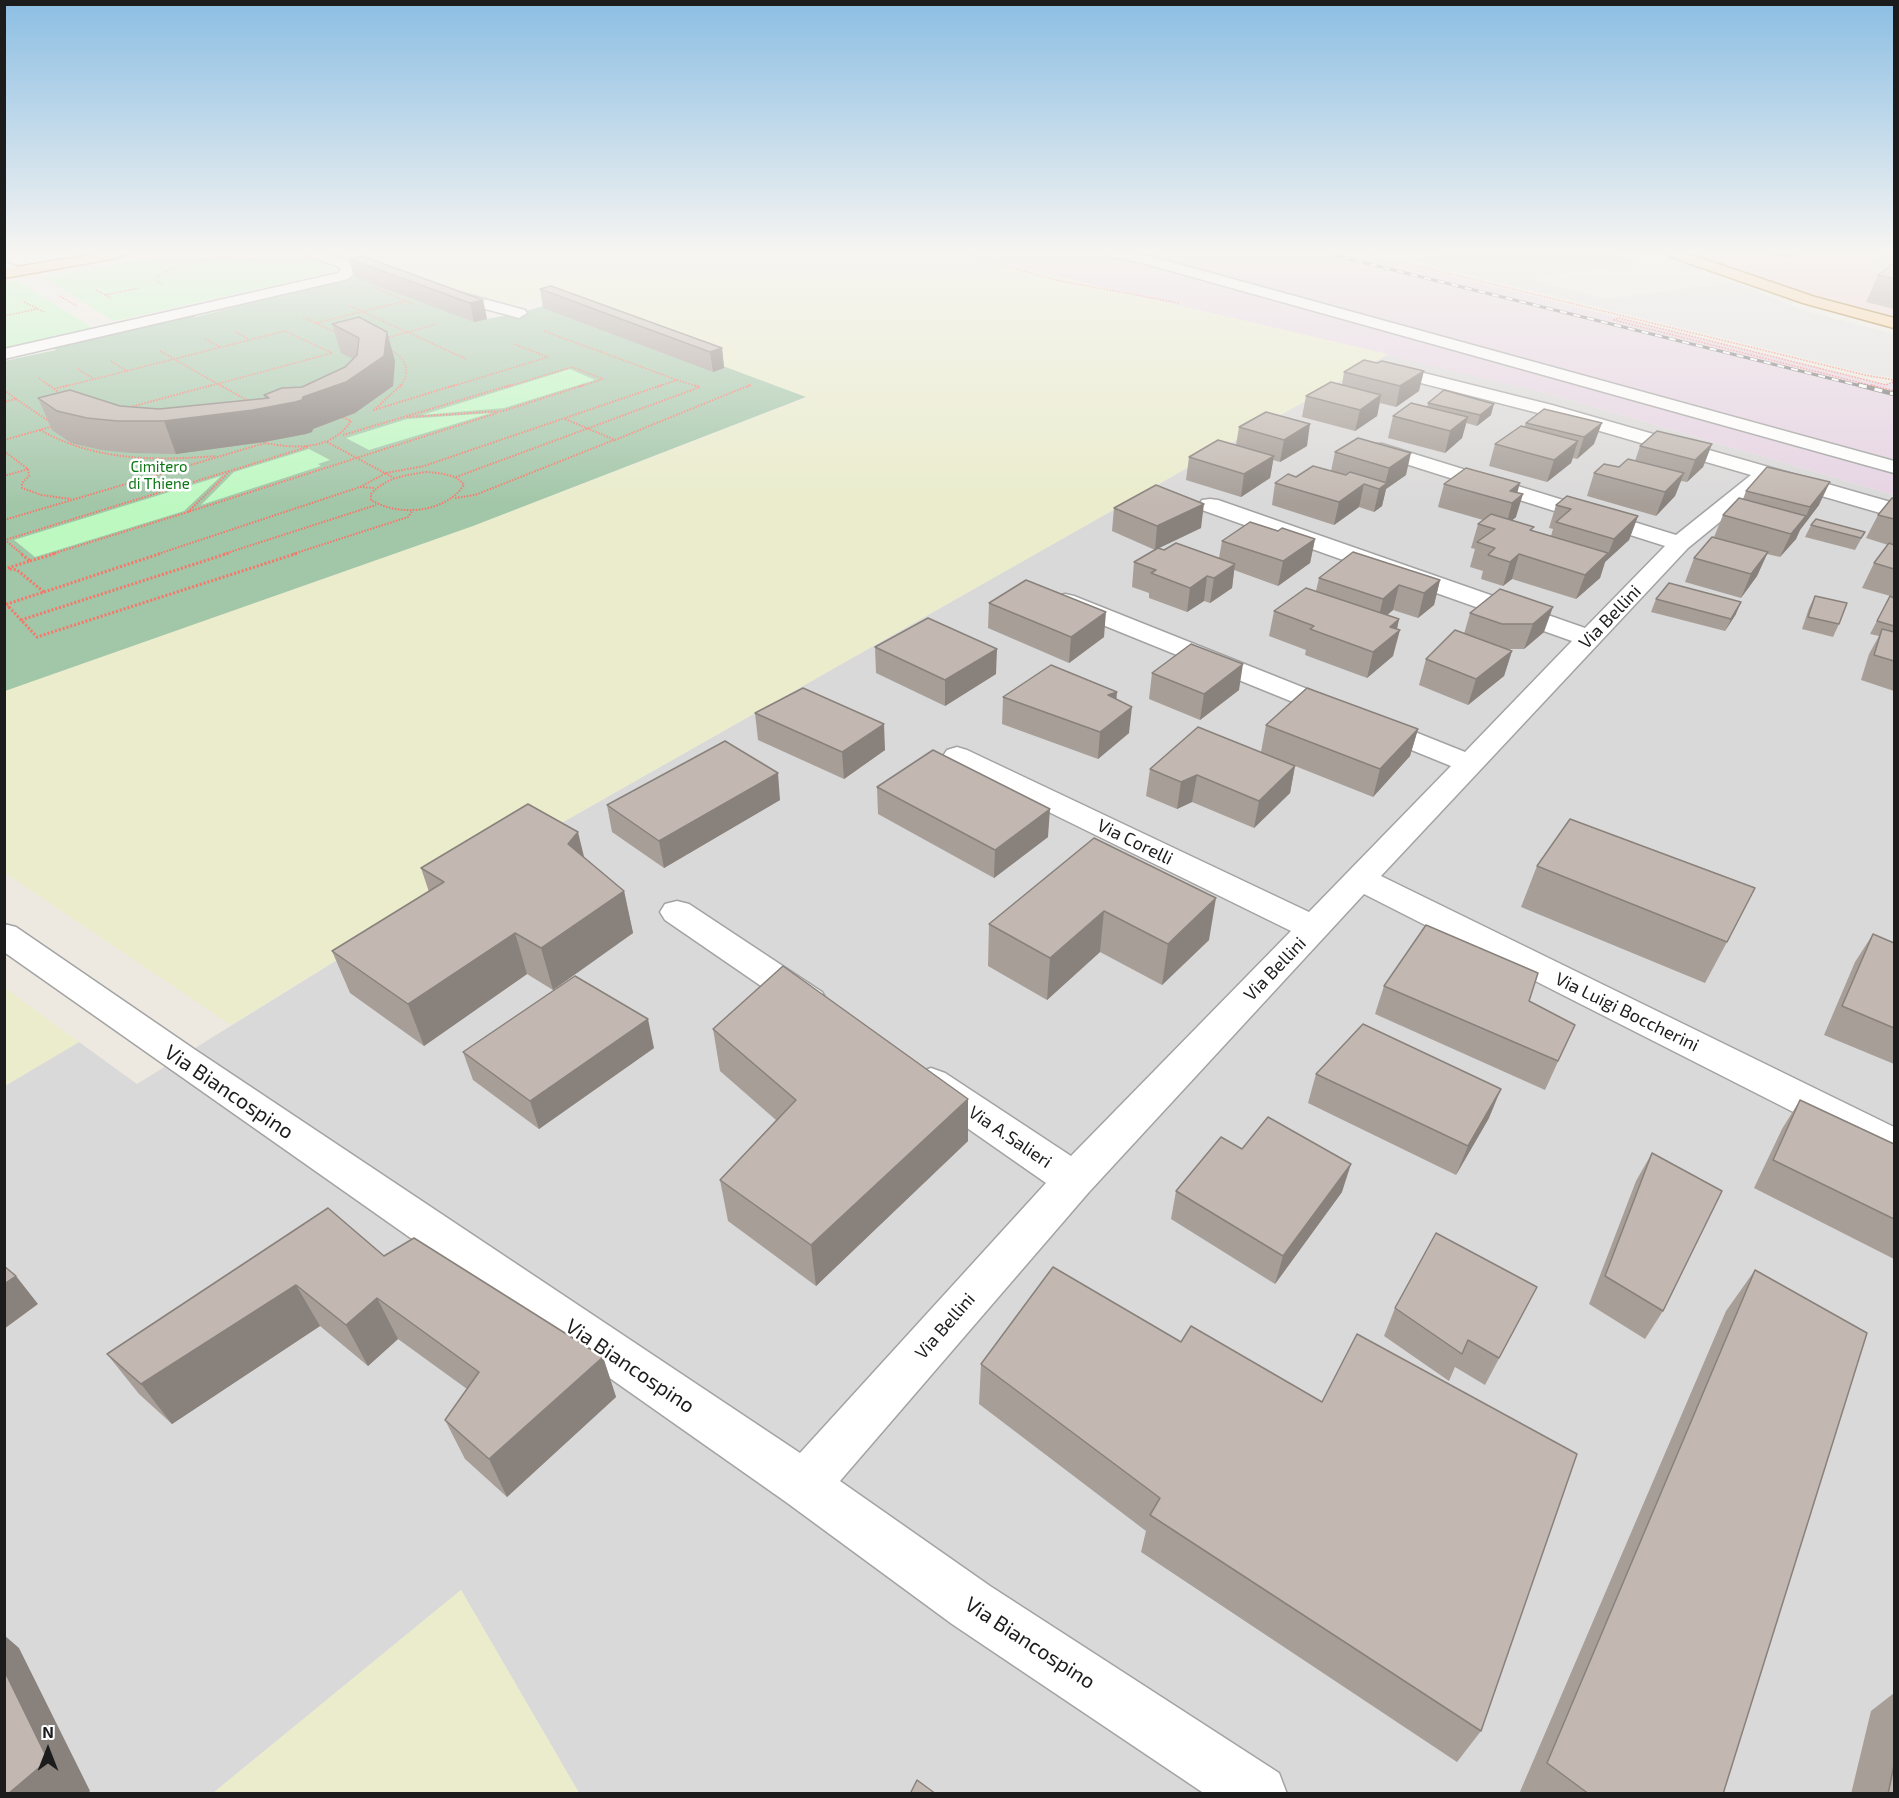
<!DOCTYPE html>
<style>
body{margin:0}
#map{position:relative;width:1899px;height:1798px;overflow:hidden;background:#ede9e1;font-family:"Exo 2",sans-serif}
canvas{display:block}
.frame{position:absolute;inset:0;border:6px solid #1c1c1c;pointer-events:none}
.north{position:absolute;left:18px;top:1720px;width:60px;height:60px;-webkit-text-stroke:4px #fff;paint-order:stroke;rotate:0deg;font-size:16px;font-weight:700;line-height:24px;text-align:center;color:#1c1c1c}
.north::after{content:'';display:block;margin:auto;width:21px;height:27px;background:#1c1c1c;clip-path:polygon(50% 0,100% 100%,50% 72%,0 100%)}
</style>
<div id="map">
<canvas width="1899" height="1798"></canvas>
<div class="frame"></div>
<div class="north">N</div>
</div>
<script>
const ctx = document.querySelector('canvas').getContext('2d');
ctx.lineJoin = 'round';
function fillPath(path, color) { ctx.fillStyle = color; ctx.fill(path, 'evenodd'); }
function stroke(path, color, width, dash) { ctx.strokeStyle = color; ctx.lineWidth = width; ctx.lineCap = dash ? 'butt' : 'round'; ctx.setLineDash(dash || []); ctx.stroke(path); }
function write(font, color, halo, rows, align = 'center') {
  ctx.font = font + ' "Exo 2",sans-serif'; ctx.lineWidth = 5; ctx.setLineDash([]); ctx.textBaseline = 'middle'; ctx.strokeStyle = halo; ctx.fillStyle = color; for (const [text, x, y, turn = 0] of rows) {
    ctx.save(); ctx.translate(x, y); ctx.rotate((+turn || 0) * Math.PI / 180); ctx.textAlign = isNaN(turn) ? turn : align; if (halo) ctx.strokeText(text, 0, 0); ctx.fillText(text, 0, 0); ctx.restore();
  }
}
const residential = new Path2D(`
 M1880 254H1894V274L1866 268Z
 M1388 354 1546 393 1894 495V1793H579L461 1590 213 1793H5L4 1086 79 1042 137 1084 526 843Z`);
const commercial = new Path2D(`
 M1687 254H1880L1866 268 1894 274V319L1775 285Z`);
const industrial = new Path2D(`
 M967 254H1365L1884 384 1894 382V495L1546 393 1025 269Z`);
const farmland = new Path2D(`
 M341 254H967L1138 296 1388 354 526 843 231 1025 5 873 4 691 473 526 806 398 541 298 507 306 447 290Z
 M5 988 79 1042 5 1086H4Z
 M461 1590 579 1793H213Z`);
const cemetery = new Path2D(`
 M367 273 487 319 519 313 554 303 806 397 473 526 5 691 4 361 56 350 49 345 187 312 196 317Z`);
const park = new Path2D(`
 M173 254H299L342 270 114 321 43 277Z
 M16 280 96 330 5 351 4 283Z
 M570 369 595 380 504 408 422 415Z
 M491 413 369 450 346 438 407 419Z
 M309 449 330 460 318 464 321 466 201 505 234 472Z
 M221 476 184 511 35 557 14 540Z`);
const parking = new Path2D(`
 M1442 254H1616L1641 262 1530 279 1607 299 1733 282 1806 311 1894 334V378L1864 373 1403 259Z`);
const pathFar2 = new Path2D(`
 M179 254 194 262
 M964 254 1056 280 1179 303
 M1369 254 1865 375 1894 380
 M162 285 157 280 158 276C188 258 227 254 261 262
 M374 287 406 301
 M96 290 111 298
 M105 295 139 288
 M60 296 77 306
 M24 302 44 312
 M350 306 466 359
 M4 316 37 309
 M303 317 316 323
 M1613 320 1619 318 1886 385 1893 382
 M1614 320 1877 387
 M544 331 677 380
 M236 332 250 340
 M339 334 316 323 406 301 414 304
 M386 338 437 324
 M205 339 220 347
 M390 349C406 360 412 370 400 387
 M160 351 223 387
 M111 361 127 371
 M78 369 94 379
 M39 378 51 387
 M63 387 285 331 332 353 206 387
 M450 387 548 357 514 344
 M506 387 572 367 603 379 579 387
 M657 387 677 380 699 387
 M747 387 751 385`);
const pathFar1 = new Path2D(`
 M49 385 62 395
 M220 385 250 402
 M401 385 374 410 455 385
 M1871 385 1894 391
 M54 389 69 385
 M4 390 16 399 4 402
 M16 399 50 422
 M127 408 212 385
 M407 417 503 411 584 385
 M565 419 615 440 750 385
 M40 430C96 461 154 461 216 456
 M343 435 511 385
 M4 440 54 426
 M327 442 394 478
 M265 443C296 449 332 450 351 421L340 416
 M307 447 230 471 188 512 497 413
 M4 451 28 469 4 476
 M28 469 29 476 22 483V488L41 495 71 499
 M426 472C438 473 457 474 464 485 445 513 399 517 371 500V494C385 478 405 475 426 472Z
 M456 477 700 387 694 385
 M360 487 386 473 424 466 662 385
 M455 498 475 495 614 440
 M4 520 265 443 262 440
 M22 554 5 540 229 471
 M52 554 188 512
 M158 554 360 487 375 488
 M224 554 376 505
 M293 554 408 517 413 510`);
const path = new Path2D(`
 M30 561 57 553
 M4 569 30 561 20 553
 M44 592 162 553
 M9 607 37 637 298 553
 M4 609 9 607 7 604 44 592 17 570 9 569
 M21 620 229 553`);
const minor = new Path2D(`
 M308 254C326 252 346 254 357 270L348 279 4 359V349L338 273 341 270 338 266 310 257Z
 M1110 254H1137L1153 257 1894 461V473L1146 264 1112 257Z
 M4 262 22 268 24 271 17 275 4 271Z
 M443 288 525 310 527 313 519 318 437 296 435 293Z
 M1388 364 1552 405 1894 503V517L1770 481 1688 548 1381 876 1894 1127V1161L1880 1156 1364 894 1089 1192 840 1481 990 1586 1279 1773 1287 1794H1205L952 1624 786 1502 4 952V924L16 927 194 1049 800 1453 1046 1183 917 1093 912 1083 917 1073 931 1068 945 1073 1071 1156 1291 931 947 762 943 756 947 750 957 747 967 750 1309 912 1451 766 1056 606 1053 601 1056 596 1065 594 1074 596 1465 752 1572 641 1202 510 1199 505 1202 500 1210 499 1218 500 1585 628 1665 546 1368 452 1365 448 1368 444H1382L1676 535 1751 475 1538 413 1382 373 1379 369 1382 365Z
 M677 901 689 904 822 992 827 1001 822 1010 809 1014 796 1010 665 920 660 912 665 904Z`);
const major = new Path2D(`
 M96 254H125L118 258 4 278V269Z
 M1669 254H1689L1815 297 1894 318V328L1803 303 1671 257Z`);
const railFar1 = new Path2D(`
 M1329 254 1865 387`);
const rail = new Path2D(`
 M1859 385 1894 394`);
const wall = new Path2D(`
 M1763 254H1797L1790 258Z
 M349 259 483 300 487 319 474 322 354 277Z
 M1894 263V309L1866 302 1878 275Z
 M540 289 722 348 724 368 713 372 543 308Z
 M332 324 387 332 395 361 393 386 355 413 313 429 312 432 306 434 264 442 176 454 131 453 101 450 71 443 52 430 38 398 159 409 265 398 264 395 302 387 345 367 353 359 341 353Z
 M1364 360 1419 391 1396 407 1380 403 1377 416 1355 431 1302 417 1306 396 1342 385 1344 372Z
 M1428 403 1491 415 1477 426 1466 423 1462 438 1445 453 1388 438 1393 416 1427 407Z
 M1544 409 1594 444 1577 459 1573 458 1571 463 1547 482 1489 466 1495 444 1524 427 1526 423Z
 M1239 427 1307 446 1280 462 1273 460 1270 478 1241 497 1186 480 1189 457 1236 445Z
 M1358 438 1406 475 1386 489 1382 506 1374 512 1359 507 1334 525 1272 505 1275 483 1296 477 1331 471 1335 452Z
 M1712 444 1703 467 1687 482 1681 481 1675 496 1656 516 1587 496 1594 473 1619 467 1635 461 1640 446Z
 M1444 484 1517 493 1516 517 1512 520 1533 531 1551 536 1553 529 1549 528 1556 505 1638 516 1629 540 1605 562 1600 578 1576 599 1512 579 1503 586 1481 579 1483 571 1470 567 1475 549 1471 548 1478 524 1483 520 1438 507Z
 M1746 491 1819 505 1800 530 1796 539 1780 557 1767 554 1757 576 1741 598 1685 582 1694 558 1714 537 1723 515 1743 499Z
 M1894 499V597L1862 588 1874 563 1888 545 1866 538 1878 515Z
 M1114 508 1201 528 1159 548 1164 550 1219 558 1222 541 1278 531 1315 539 1310 563 1278 586 1234 570 1232 588 1210 603 1204 601 1187 612 1149 598V593L1132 587 1134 562 1155 550 1112 531Z
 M1811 525 1865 532 1855 550 1805 537Z
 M1319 578 1440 580 1434 605 1418 618 1393 610 1387 615 1399 619 1397 629 1393 656 1367 678 1305 655 1306 650 1269 636 1274 611 1316 591Z
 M1500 589 1544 632 1524 649H1508L1512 651 1504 676 1468 705 1419 685 1426 659 1464 634 1470 613Z
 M1815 596 1839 624 1833 637 1802 629 1809 608Z
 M1890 596 1894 598V691L1861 680 1869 654 1879 636 1870 634Z
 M1656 599 1736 614 1725 631 1651 612Z
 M989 603 1104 637 1069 663 988 628Z
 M875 647 996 674 945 706 876 673Z
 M1152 673 1239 690 1200 720 1149 699Z
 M1003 697 1116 699 1129 733 1098 759 1002 724Z
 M755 713 885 750 844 779 758 740Z
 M1266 725 1418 729 1410 756 1373 797 1295 766 1290 793 1254 828 1192 802 1177 809 1146 796 1150 769 1261 752Z
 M877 787 1048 837 994 878 878 814Z
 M780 800 664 868 612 832 607 805Z
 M1094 838 1209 940 1162 985 1100 952 1047 1000 988 966 989 924Z
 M584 858 624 891 633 933 553 990 527 974 424 1046 350 993 332 951 429 892 421 868Z
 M1537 866 1727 942 1705 983 1521 907Z
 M1873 934 1894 943V1064L1824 1035 1855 962Z
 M1384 986 1529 1001 1562 1053 1545 1090 1375 1014Z
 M713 1029 968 1141 816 1286 728 1221 720 1180 776 1120 720 1071Z
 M654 1048 539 1129 473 1080 463 1052Z
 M1316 1074 1489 1118 1456 1175 1308 1103Z
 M1800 1100 1894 1144V1259L1754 1188 1782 1129Z
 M1242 1149 1342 1192 1275 1284 1171 1219 1176 1191Z
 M1652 1153 1663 1311 1645 1339 1589 1304 1636 1181Z
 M328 1208 384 1256 603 1357 616 1397 507 1497 465 1459 445 1420 467 1389 398 1339 368 1366 320 1326 172 1424 139 1394 107 1354Z
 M1755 1270 1723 1794H1519L1726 1311Z
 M1537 1287 1485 1385 1455 1367 1449 1381 1384 1336 1395 1308Z
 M981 1364 1481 1731 1457 1762 1141 1552 1146 1531 979 1404Z
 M1894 1693V1794H1851L1871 1711Z`);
const shadedWall = new Path2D(`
 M483 300 487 319 474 322 470 303Z
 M387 332 395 361 393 386 355 413 313 429 312 432 306 434 264 442 176 454 164 421 346 382Z
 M722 348 724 368 713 372 710 352Z
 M1424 371 1419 391 1396 407 1400 386Z
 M1381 395 1377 416 1355 431 1360 410Z
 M1494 404 1491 415 1477 426 1480 415Z
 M1468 417 1462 438 1445 453 1450 431Z
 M1602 423 1594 444 1577 459 1584 437Z
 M1310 424 1307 446 1280 462 1284 440Z
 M1578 441 1571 463 1547 482 1554 460Z
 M1712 444 1703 467 1687 482 1695 460Z
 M1411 453 1406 475 1386 489 1382 506 1374 512 1379 489 1385 484 1389 468Z
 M1274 456 1270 478 1241 497 1244 474Z
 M1684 473 1675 496 1656 516 1665 492Z
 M1830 482 1819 505 1800 530 1796 539 1780 557 1791 534 1806 516 1810 507Z
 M1520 483 1515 501 1523 494 1516 517 1506 526 1512 503 1510 491Z
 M1364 484 1359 507 1334 525 1339 502Z
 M1204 504 1201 528 1155 550 1157 526Z
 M1638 516 1629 540 1605 562 1600 578 1576 599 1585 575 1608 554 1614 539Z
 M1315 539 1310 563 1278 586 1283 561Z
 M1768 552 1757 576 1741 598 1751 574Z
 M1519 554 1512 579 1503 586 1510 562Z
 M1235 564 1232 588 1210 603 1214 578Z
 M1207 576 1204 601 1187 612 1190 588Z
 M1440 580 1434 605 1418 618 1424 593Z
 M1399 585 1393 610 1377 624 1383 599Z
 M1741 602 1736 614 1725 631 1731 619Z
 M1553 607 1544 632 1524 649 1533 624Z
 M1106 612 1104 637 1069 663 1071 637Z
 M1399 619 1396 633 1400 630 1393 656 1367 678 1373 652 1390 627Z
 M997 649 996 674 945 706V680Z
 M1512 651 1504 676 1468 705 1476 679Z
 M1243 664 1239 690 1200 720 1204 694Z
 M1117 692 1115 718 1108 695Z
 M1132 707 1129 733 1098 759 1100 732Z
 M884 724 885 750 844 779 842 752Z
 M1418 729 1410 756 1373 797 1380 769Z
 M1295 766 1290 793 1254 828 1259 801Z
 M778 773 780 800 664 868 659 841Z
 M1197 775 1192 802 1177 809 1181 782Z
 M1050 809 1048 837 994 878 995 850Z
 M578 832 588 873 568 844Z
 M624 891 633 933 553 990 541 948Z
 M1216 898 1209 940 1162 985 1168 944Z
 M1104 911 1100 952 1047 1000 1050 958Z
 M515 933 527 974 424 1046 408 1004Z
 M648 1019 654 1048 539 1129 530 1101Z
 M1501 1089 1489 1118 1456 1175 1468 1146Z
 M968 1099V1141L816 1286 811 1245Z
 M1351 1164 1342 1192 1275 1284 1283 1256Z
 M16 1276 38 1304 4 1329V1284Z
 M296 1285 320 1326 172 1424 141 1384Z
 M377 1298 398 1339 368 1366 346 1325Z
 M603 1357 616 1397 507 1497 489 1459Z
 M4 1635 19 1648 90 1791 87 1794H8L4 1670Z`);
const building = new Path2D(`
 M362 256 483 300 470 303 349 259Z
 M1894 263V279L1878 275Z
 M551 286 722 348 710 352 540 289Z
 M359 317 387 332 384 356 346 382 303 397 302 400 295 402 253 410 164 421H117L87 418 57 411 38 398 70 390 120 406 159 409 269 398 264 395 282 388 302 387 345 367 357 355 359 338 332 324Z
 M1364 360 1377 363 1382 361 1424 371 1400 386 1344 372Z
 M1331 382 1381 395 1360 410 1306 396Z
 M1444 390 1494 404 1480 415 1428 403Z
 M1411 403 1468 417 1450 431 1393 416Z
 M1544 409 1602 423 1584 437 1526 423Z
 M1266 412 1310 424 1284 440 1239 427Z
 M1521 426 1578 441 1554 460 1495 444Z
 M1657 431 1712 444 1695 460 1640 446Z
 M1358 438 1411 453 1389 468 1335 452Z
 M1218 440 1274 456 1244 474 1189 457Z
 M1628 459 1684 473 1665 492 1594 473 1604 464 1619 467Z
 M1313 466 1346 475 1350 472 1387 483 1379 489 1364 484 1339 502 1275 483 1288 474 1296 477Z
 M1767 467 1830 482 1810 507 1746 491Z
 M1466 468 1520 483 1510 491 1523 494 1512 503 1444 484Z
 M1156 485 1204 504 1157 526 1114 508Z
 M1567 496 1638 516 1614 539 1556 522 1571 509 1556 505Z
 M1739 498 1806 516 1791 534 1723 515Z
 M1892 498 1894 499V519L1878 515Z
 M1491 514 1534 527 1530 530 1608 553 1585 575 1519 554 1510 562 1488 555 1495 548 1477 542 1495 529 1478 524Z
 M1816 519 1865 532 1861 538 1811 525Z
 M1250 522 1278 531 1282 528 1315 539 1283 561 1222 541Z
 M1712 537 1768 552 1751 574 1694 558Z
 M1176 543 1235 564 1214 578 1207 576 1190 588 1151 573 1156 570 1134 562 1158 548 1164 550Z
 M1889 543 1894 545V569L1874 563Z
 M1353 552 1440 580 1424 593 1399 585 1383 599 1319 578Z
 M1026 580 1106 612 1071 637 989 603Z
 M1669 583 1741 602 1731 619 1656 599Z
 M1306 588 1399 619 1390 627 1400 630 1373 652 1310 629 1314 626 1274 611Z
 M1500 589 1553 607 1533 624H1502L1470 613Z
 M1815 596 1847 603 1839 624 1808 617Z
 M1890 596 1894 598V626L1877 621Z
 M928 618 997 649 945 680 875 647Z
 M1882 629 1894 632V661L1874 655Z
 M1455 630 1512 651 1476 679 1426 659Z
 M1191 644 1243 664 1204 694 1152 673Z
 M1051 665 1117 692 1108 695 1132 707 1100 732 1003 697Z
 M803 688 884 724 842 752 755 713Z
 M1307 688 1418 729 1380 769 1266 725Z
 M1198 727 1295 766 1259 801 1197 775 1181 782 1150 769Z
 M725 741 778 773 659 841 607 805Z
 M933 750 1050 809 995 850 877 787Z
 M528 804 578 832 568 844 624 891 541 948 515 933 408 1004 332 951 444 882 421 868Z
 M1570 819 1755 888 1727 942 1537 866Z
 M1094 838 1216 898 1168 944 1104 911 1050 958 989 924Z
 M1426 925 1538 973 1529 1001 1575 1025 1558 1061 1384 986Z
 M1873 934 1894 943V1028L1842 1006Z
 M783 966 968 1099 811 1245 720 1180 796 1100 713 1029Z
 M575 976 648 1019 530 1101 463 1052Z
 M1363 1024 1501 1089 1468 1146 1316 1074Z
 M1800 1100 1894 1144V1219L1773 1160Z
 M1268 1117 1351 1164 1283 1256 1176 1191 1221 1137 1242 1149Z
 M1652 1153 1722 1191 1663 1311 1605 1276Z
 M328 1208 384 1256 414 1238 603 1357 489 1459 445 1420 479 1372 377 1298 346 1325 296 1285 141 1384 107 1354Z
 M1436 1233 1537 1287 1499 1358 1468 1340 1462 1354 1395 1308Z
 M4 1266 16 1276 4 1284Z
 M1053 1267 1181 1342 1191 1326 1322 1402 1357 1334 1577 1454 1481 1731 1150 1515 1160 1498 981 1364Z
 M1755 1270 1867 1333 1723 1794H1589L1547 1763Z
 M4 1670 48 1760 8 1794H4Z
 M1894 1765V1794H1888Z
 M917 1780 936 1794H910Z`);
const farParknames = [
 ["Cimitero",159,467],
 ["di Thiene",159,484]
];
const streetNames = [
 ["Via Bellini",1610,617,-46],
 ["Via Corelli",1135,842,26],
 ["Via Bellini",1275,969,-46],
 ["Via Luigi Boccherini",1627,1012,26],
 ["Via A.Salieri",1010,1137,34],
 ["Via Bellini",945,1326,-49]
];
const nearStreetnames = [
 ["Via Biancospino",229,1092,34],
 ["Via Biancospino",630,1366,34],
 ["Via Biancospino",1030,1643,33]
];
fillPath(residential, '#dad9d9');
fillPath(commercial, '#eed1d0');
fillPath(industrial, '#e6d3e3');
fillPath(farmland, '#eaeccc');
fillPath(cemetery, '#a2c6a8');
fillPath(park, '#bdf8c1');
fillPath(parking, '#e0e0e0');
stroke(minor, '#a3a3a3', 3);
stroke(major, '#926101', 3);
stroke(pathFar2, '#f87567', 1.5, [1.5, 1.5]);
stroke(pathFar1, '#f87567', 2, [1.5, 1.5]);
stroke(path, '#f87567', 3, [2, 2]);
fillPath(minor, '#fff');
fillPath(major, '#fbd099');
stroke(railFar1, '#6a6a6a', 3);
stroke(rail, '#6a6a6a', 4.5);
stroke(railFar1, '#fff', 2, [7]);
stroke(rail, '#fff', 3, [8]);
fillPath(wall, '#a79e98');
fillPath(shadedWall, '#88817c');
fillPath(building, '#c2b8b1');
stroke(building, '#88817c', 1.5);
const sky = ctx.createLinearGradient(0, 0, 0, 505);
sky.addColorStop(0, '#8bbee3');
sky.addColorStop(0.5, '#f7f5f2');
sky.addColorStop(1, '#f7f5f200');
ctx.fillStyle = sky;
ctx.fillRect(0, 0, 1899, 505);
write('15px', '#0c7714', '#fff', farParknames);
write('18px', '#1c1c1c', '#fff', streetNames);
write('21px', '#1c1c1c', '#fff', nearStreetnames);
</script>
